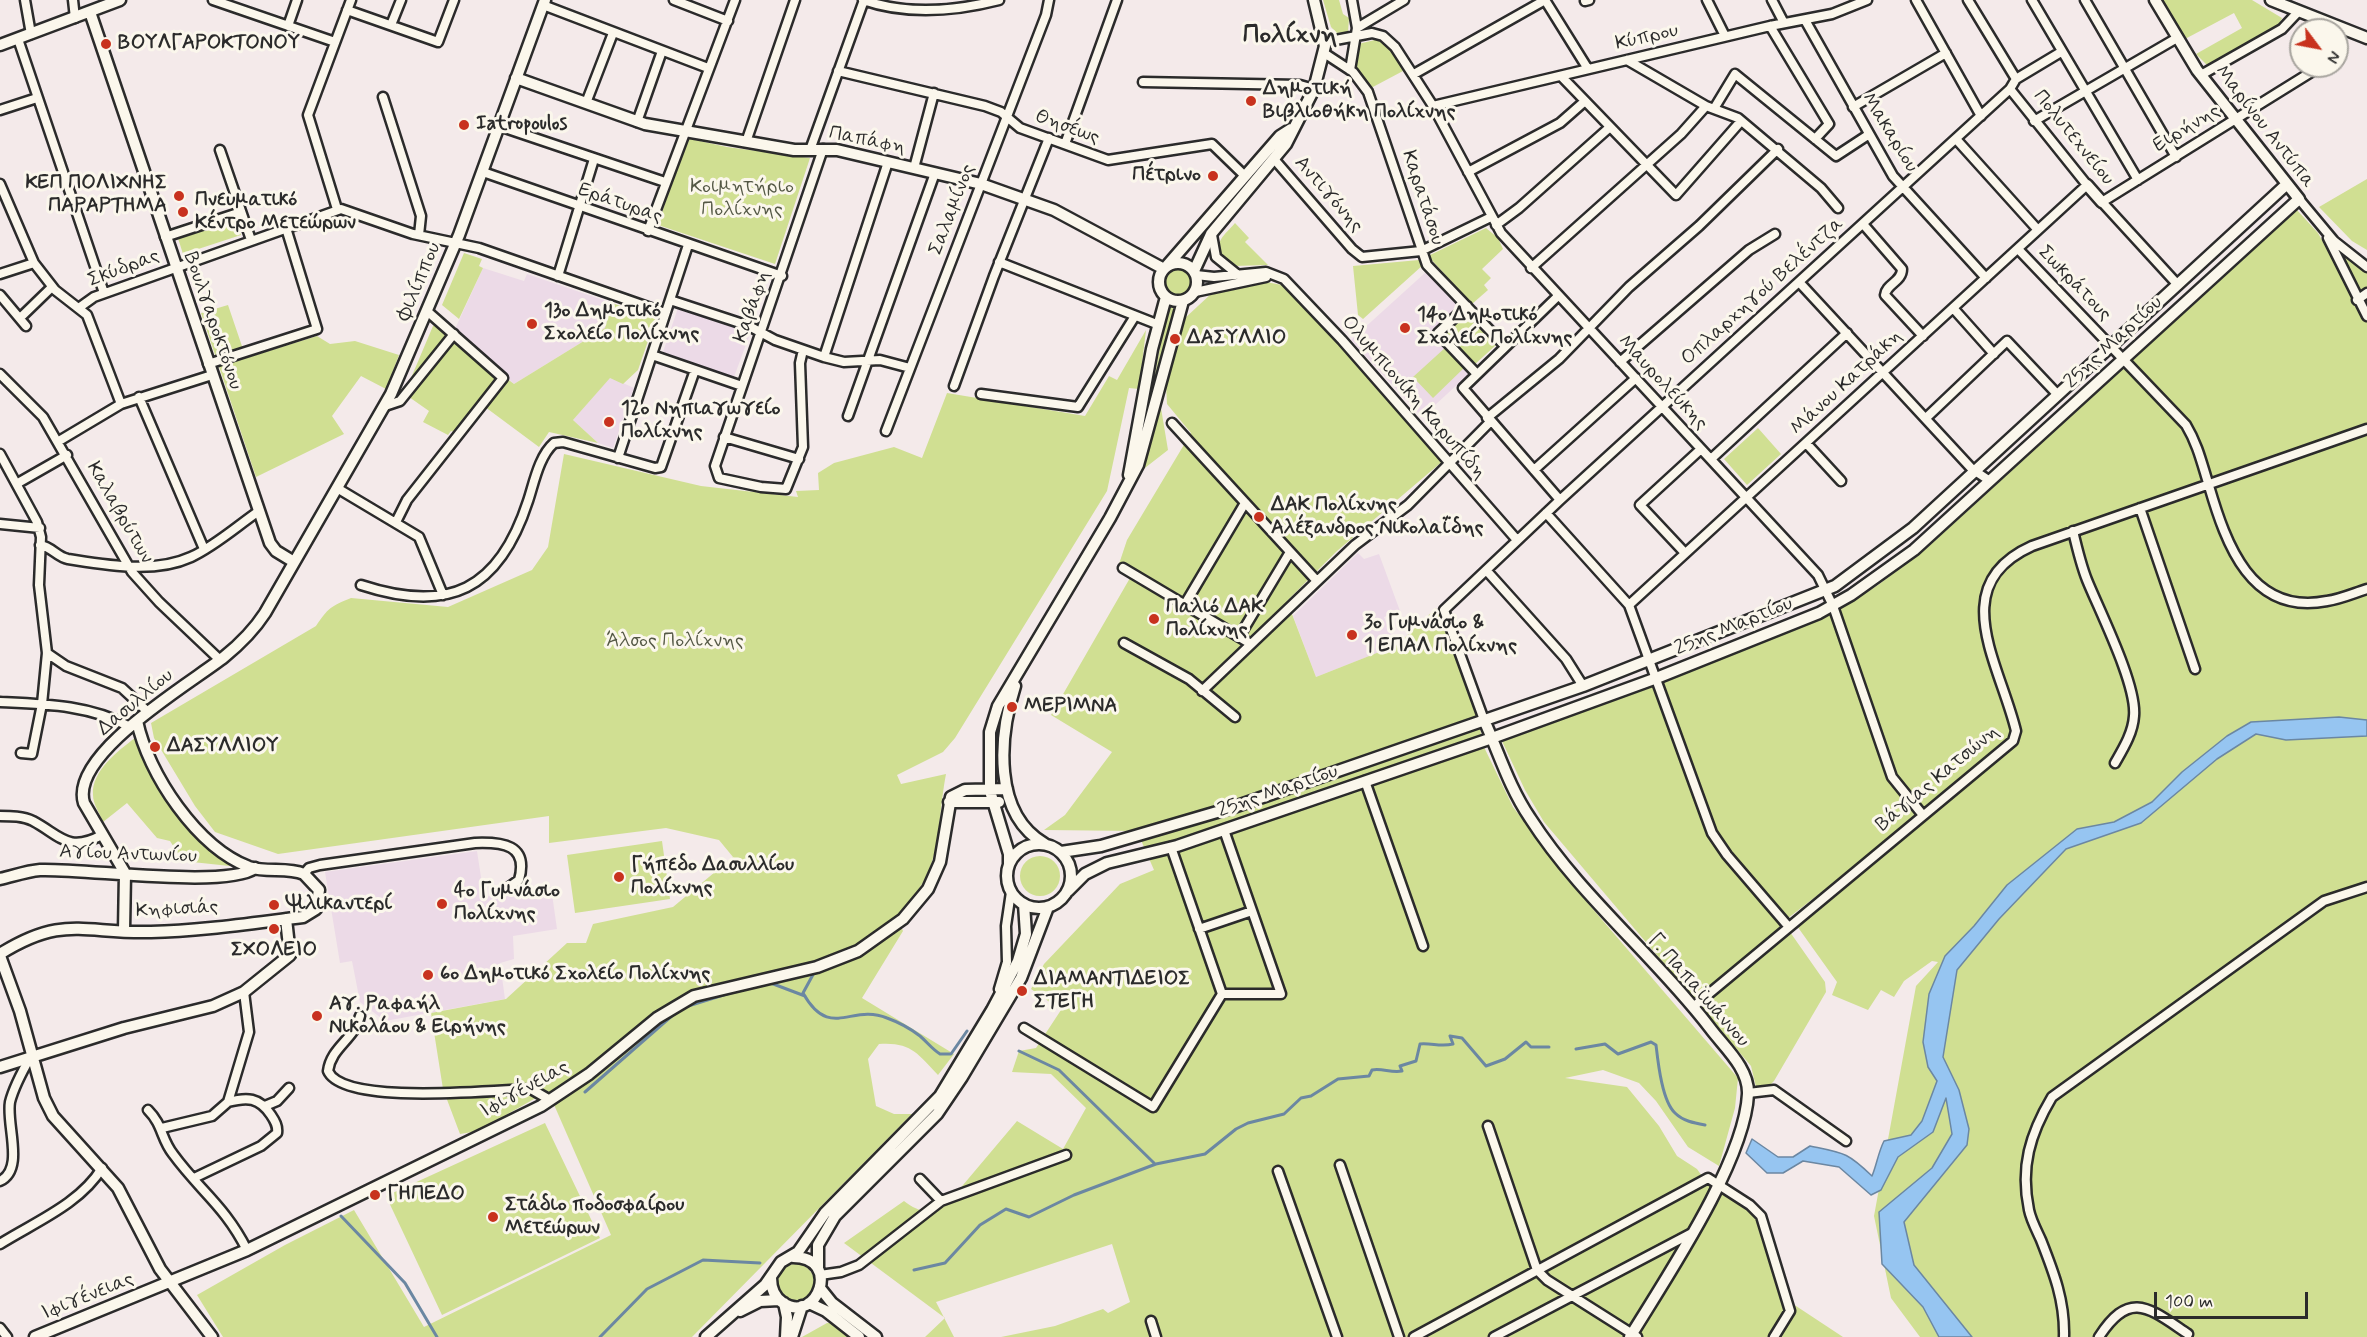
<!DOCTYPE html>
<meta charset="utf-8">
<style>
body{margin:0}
#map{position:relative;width:2367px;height:1337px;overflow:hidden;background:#f4eaea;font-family:Mynerve,sans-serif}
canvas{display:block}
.north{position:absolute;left:2289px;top:18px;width:60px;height:60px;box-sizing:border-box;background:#fbf7ec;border:2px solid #a8a59f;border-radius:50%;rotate:122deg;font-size:16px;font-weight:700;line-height:24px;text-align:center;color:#2b2b2b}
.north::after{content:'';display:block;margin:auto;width:21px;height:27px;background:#c8321e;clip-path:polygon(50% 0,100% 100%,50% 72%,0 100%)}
.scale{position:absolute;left:2154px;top:1292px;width:154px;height:27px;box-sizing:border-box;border:3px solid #2b2b2b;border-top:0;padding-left:8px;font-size:18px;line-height:21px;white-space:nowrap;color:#2b2b2b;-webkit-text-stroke:4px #fbf7ec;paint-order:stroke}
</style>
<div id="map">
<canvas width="2367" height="1337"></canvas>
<div class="north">N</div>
<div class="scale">100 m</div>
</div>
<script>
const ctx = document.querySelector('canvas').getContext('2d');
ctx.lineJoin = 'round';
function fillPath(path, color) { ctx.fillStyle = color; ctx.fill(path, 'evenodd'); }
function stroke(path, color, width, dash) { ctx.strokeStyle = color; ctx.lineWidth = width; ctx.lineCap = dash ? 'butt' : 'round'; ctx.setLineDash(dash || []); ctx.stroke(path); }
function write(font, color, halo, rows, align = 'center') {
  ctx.font = font + ' Mynerve,sans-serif'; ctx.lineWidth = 6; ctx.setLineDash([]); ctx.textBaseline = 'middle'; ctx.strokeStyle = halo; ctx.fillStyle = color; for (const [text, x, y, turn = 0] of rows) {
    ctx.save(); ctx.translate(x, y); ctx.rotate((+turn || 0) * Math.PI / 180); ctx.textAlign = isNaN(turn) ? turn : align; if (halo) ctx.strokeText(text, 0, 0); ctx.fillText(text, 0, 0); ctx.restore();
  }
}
const built = new Path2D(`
 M483 268 524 281 527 274 612 303 605 328 514 384 455 329Z
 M1426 272 1461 308 1471 372 1422 417 1351 340Z
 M679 305 751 331 734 377 662 355Z
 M610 377 634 388 613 448 598 443 573 420Z
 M1358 553 1364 559 1379 554 1400 611 1384 617 1395 646 1316 677 1293 616Z
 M477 851 484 897 551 887 557 929 513 936 514 959 500 963 505 999 385 1021 360 1002 352 961 340 963 325 872Z`);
const green = new Path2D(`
 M1323 0H1339L1343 14 1349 18 1348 32 1337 33 1331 27Z
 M2163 0H2252L2282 18 2278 26 2208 66 2196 54 2242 28 2234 13 2185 39Z
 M1379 39 1393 51 1403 71 1371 88 1354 66 1358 44Z
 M686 138 727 147 810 158 775 264 658 225Z
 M2367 179V250L2352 241 2319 207Z
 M2297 210 2318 233 2367 322V1337H1920L1891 1298 1874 1216 1916 986 1938 962 1932 961 1904 981 1894 997 1881 990 1868 1010 1832 995 1837 982 1797 926 1912 822 1783 922 1825 982 1826 992 1774 1081 1770 1085 1756 1087 1751 1066 1544 822 1525 790 1501 739 1650 688 1830 615 1878 585 1928 547Z
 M235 216 241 235 183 254 177 235Z
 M1235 223 1249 238 1245 242 1268 265 1234 266 1222 259C1213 241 1225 235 1235 223Z
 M1486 228 1498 238 1503 249 1482 269 1491 278 1484 285 1488 290 1472 304 1428 256Z
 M464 253 482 259 479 266 483 268 459 319 442 305Z
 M2342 254 2367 271V303Z
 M1419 260 1423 265 1363 319 1358 315 1353 266Z
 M1163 282a15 15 0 1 1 30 0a15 15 0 1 1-30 0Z
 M1266 282 1282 285 1302 303 1444 460 1337 551 1287 601 1316 677 1397 645 1436 608 1478 717 1483 745 1513 807 1579 893 1738 1078 1735 1108 1719 1166 1688 1147 1656 1101 1639 1083 1603 1070 1565 1078 1627 1087 1659 1126 1677 1156 1697 1169 1709 1186 1761 1216 1793 1304 1843 1337H1001L1055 1326 1103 1309 1108 1313 1130 1302 1112 1244 936 1302 954 1337H925L945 1318 844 1243 904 1201C919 1213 931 1214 947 1204L1017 1121 1063 1149 1086 1108 1051 1074 1012 1072 1019 1051 1036 1048 1061 1010 1031 989 1044 964 1120 884 1154 870 1137 831 1044 830 1065 815 1112 752 1051 715 1130 578 1117 570 1127 540 1191 433 1167 404 1166 384 1184 319 1212 293Z
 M612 303 656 318 638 370 623 384 610 378 573 420 598 443 549 432 539 447 477 401 454 432 451 431 448 435 423 422 429 411 409 397 455 339 514 384 605 328Z
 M228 305 246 358 317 336 330 344 355 341 399 355 386 389 361 376 332 416 344 434 256 477 201 313Z
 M1168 306 1175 309 1146 420Z
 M1462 314 1468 315 1496 345 1473 366 1441 333Z
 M436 325 447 337 413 380 411 378 433 326Z
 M1146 330 1139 389 1129 388 1107 491 955 738 943 752 897 775 901 784 946 774C935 833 945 870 896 916L903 931 862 998 954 1054 938 1075C917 1053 911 1042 879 1044L868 1059 876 1106 894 1114H912L692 1337H223L197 1295 285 1245 354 1210 424 1327 611 1235 548 1091 478 1131 460 1134 443 1089 431 1013 506 999 567 943H586L593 924 673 907 733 857 719 840 666 828 549 843V816L278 854 215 832 195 806 154 738 151 723 316 626C328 608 331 606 351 598L448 607 532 570 548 547 564 454 701 486 798 497 796 491 819 490 818 473 834 463 894 447 922 458 947 393 1085 416 1109 376 1117 380Z
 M1446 347 1465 367 1433 398 1413 377Z
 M1161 408 1168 450 1141 471 1159 412Z
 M1758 428 1781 454 1747 485 1724 459Z
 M135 738C154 796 187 835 239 867L183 861 170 841 157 838 127 803 103 822C100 814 93 804 93 795 91 771 119 750 135 738Z
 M662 841 670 899 575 913 567 855Z
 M1020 876a20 20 0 1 1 40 0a20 20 0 1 1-40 0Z
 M545 1123 600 1238 442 1315 386 1196Z
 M778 1282a18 18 0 1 1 36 0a18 18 0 1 1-36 0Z
 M827 1323H835L852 1337H802Z`);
const water = new Path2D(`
 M2339 717 2367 720V736L2286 740 2256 734 2217 759 2141 823 2066 849 1999 919 1957 970 1943 1057 1959 1090 1969 1129 1967 1145 1904 1222 1914 1265 1972 1337H1939L1923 1307 1882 1264 1879 1212 1932 1168 1952 1134 1946 1098 1933 1132 1898 1157 1881 1190 1871 1195 1839 1167 1803 1161 1783 1173H1767L1746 1153 1752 1139 1778 1157H1793L1810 1146C1844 1153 1847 1152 1872 1176 1877 1164 1878 1153 1884 1141L1911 1135 1922 1121 1937 1081 1928 1067 1923 1042 1929 994 1945 956 1974 926 2007 885 2077 829 2114 822 2152 802 2182 772 2227 736 2251 722Z`);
const stream = new Path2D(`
 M815 971 803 993C830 1041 851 1003 887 1018 898 1022 911 1029 920 1036 927 1042 932 1049 940 1054H951L967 1031
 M768 982 805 996
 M685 1007 733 992
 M1576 1049 1605 1044 1618 1054 1651 1042 1656 1045C1658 1062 1662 1101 1675 1113 1683 1121 1694 1123 1705 1125
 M1019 1051 1059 1070 1155 1164
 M585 1092 674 1014
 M341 1216 405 1283 437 1337
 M914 1270 945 1263 980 1225 1006 1209 1029 1217 1074 1195 1156 1164 1205 1154 1236 1129 1248 1123 1284 1114 1301 1098 1311 1096 1338 1079 1369 1076 1372 1070C1382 1068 1391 1073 1402 1071L1400 1066 1416 1061 1420 1044C1432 1043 1441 1047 1453 1044L1450 1036 1462 1038 1486 1066 1505 1059 1526 1042 1531 1047H1549
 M600 1337 647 1289 703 1260 760 1263`);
const street = new Path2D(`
 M25 0 31 34
 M73 0 75 18
 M213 0 335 42
 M674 0 728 21
 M863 0C906 15 956 11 999 0
 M1545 0 1588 69
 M1707 0 1725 36
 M1772 0 1784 23
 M1916 0 1981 116
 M2032 0 2138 180
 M2085 0 2176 157
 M1585 1 1589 0
 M543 5 708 68
 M347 10 438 42 454 0
 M1805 20 1893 176 1986 278
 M391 25 401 0
 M288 26 297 0
 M1770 26 1829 124 1815 139
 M1357 28 1404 0
 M18 39 104 293
 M1325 42 1372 33 1383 36 1395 47 1433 106 1501 233 1818 575 1833 606 1892 777 1922 814
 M1324 53 1353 72 1368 92 1427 265 1505 346
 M1627 60 1706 106 1738 118 1821 188 1838 208
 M1350 70 1357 28 1352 0
 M838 71 985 106 1001 112 1020 128 1108 160 1212 144 1245 176
 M1414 74 1545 0
 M2201 75 2282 29 2298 12
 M1561 76 1676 195 1741 121
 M2016 79 2061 52
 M1143 82 1300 85 1314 89
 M383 97 421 216 419 235
 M586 103 613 33
 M1433 106 1770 26 1832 14 1867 0
 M1715 107 1735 74 1836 156 1868 135
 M1853 107 1946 53
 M0 110 37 98
 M2034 121 2177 38
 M637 122 662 51
 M499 126 665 182
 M1956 139 2038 230
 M746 142 795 0
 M1065 144 1117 0
 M220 150 251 240
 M810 150 864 0
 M1274 159 1352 249 1362 257 1421 251 1491 217
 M914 168 934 93
 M483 172 782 276
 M1468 172 1560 123 1585 101
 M0 184 34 263 55 290 87 315 121 404
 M2299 199 2334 241 2367 267
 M337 209 308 115 351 0
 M1863 224 1902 269C1902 282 1886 284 1885 295L1923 336
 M1496 225 1519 208 1610 127
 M648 231 735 0
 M1212 235 1216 257 1237 274
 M165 237 241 212
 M2328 238 2367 316
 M2018 249 2186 425C2198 445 2202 464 2209 486 2226 544 2251 616 2327 601 2341 599 2354 593 2367 589
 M999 262 1159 325
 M1531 268 1681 134 1706 106
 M0 274 34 263
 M1196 275 1214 277 1266 272 1284 279 1342 340 1517 540
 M558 276 594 159
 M1799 282 1972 469 1990 481
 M2178 285 2102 202 2321 66
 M1195 292 1266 277
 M0 295 26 326
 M1558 296 1463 388 1560 500
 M670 300 749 326 775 340 824 357 844 362 880 360 910 368
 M2357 300 2367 293
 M1467 306 1438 333 1476 373
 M80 307 94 297 341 209 413 234 479 248 665 313
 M1953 308 1994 354
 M20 318 52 287
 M803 350 800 363 803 447 786 489 761 487 719 478 715 466 823 149
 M652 355 742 386
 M824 357 888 162
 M1620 362 1749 250 1775 234
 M208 364 317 329 286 228
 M0 374 43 417 132 572 159 602 220 660
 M954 386 994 276 1049 138
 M981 394 1078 407 1135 316
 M139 397 204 549
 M385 406 400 401 454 334
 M848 416 935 173
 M1487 418 1559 359 1629 287 1699 226 1778 149
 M1926 418 2007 341 2058 395
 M1172 423 1317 581
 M886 431 1046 15 1049 0
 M724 437 799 459
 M59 441 121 404 212 375
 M1806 443 1841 481
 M0 454 37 522 41 537 39 585 47 653 42 704 32 754 21 753
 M618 458 688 245
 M1711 459 1847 333
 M1534 470 1636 378
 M18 483 67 455
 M337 488 419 537 443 595
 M2140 508 2195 669
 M1546 513 1629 605 1712 833 1727 855 1788 926
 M396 522 407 500 503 378 427 311
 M0 524 40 528
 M2073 531C2077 548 2081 565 2087 580 2100 612 2137 685 2134 716 2133 733 2123 749 2115 763
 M40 545C52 547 57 557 68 559 107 565 154 574 191 557 215 546 237 526 259 511
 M1685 553 1640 505 1701 449
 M1123 568 1251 644
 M1486 570 1566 659 1583 686
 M361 585C449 614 499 590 528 501 534 483 539 456 554 443L563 442 655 468 661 467 695 370
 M1185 604 1245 503
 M1629 605 2087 185 2010 89
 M1239 637 1290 552
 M1124 643 1189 679 1235 717
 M47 653 66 666 122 688 148 712
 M1202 691 1355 545 1408 505 1490 422
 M0 702C44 704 91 705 130 727
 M1484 720 1444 610 1560 500 2010 89 2016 79 1968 0
 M1365 781 1423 946
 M0 816C11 816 23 816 33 821 61 836 68 853 102 835
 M1171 847 1222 994
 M304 874 309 868 320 865 475 843C502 842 529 844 519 880L509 887
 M1199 929 1252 911
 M999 989 1007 962 1006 926 1011 892
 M1222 994H1281L1224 830
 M1693 1007 2013 741 2016 731C2000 664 1945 585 2032 546L2367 429
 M360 1016C355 1039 331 1047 328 1071 343 1106 495 1090 531 1089L550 1100
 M1024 1028 1153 1107 1222 994
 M1748 1093 1774 1090 1846 1141
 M265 1106 277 1101 289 1088
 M148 1110C163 1125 161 1139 173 1154 200 1191 225 1206 247 1250
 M1488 1126 1537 1270 1547 1280 1637 1337
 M162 1128 212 1116 228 1102 249 1032 244 992
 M1340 1165 1399 1337
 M1278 1171 1337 1337
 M194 1178 261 1146 277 1133C278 1126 275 1121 271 1115 259 1097 247 1097 228 1102
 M920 1179 941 1201
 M0 1181C25 1169 6 1125 10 1102 14 1086 23 1070 31 1056
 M0 1244C35 1222 80 1204 102 1168
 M820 1275 841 1272 859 1265 941 1201 1066 1155
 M1151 1321 1156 1337
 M0 1328 7 1337
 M1414 1337 1708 1178 1750 1205 1761 1216 1790 1311 1774 1337
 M1494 1337 1690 1234
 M2064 1337C2065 1301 2054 1273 2041 1240 2037 1231 2031 1220 2029 1210 2020 1167 2030 1134 2052 1097L2324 901 2367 887
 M2099 1337C2130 1289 2149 1308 2188 1334`);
const secondary = new Path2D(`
 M2271 0 2367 38
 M90 12 270 543 276 551 294 562
 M0 45 120 0
 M516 78 645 124 794 150H837L981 184 1054 210 1164 269
 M2087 185 2102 202
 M1159 282a19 19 0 1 1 38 0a19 19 0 1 1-38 0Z
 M1165 268 1280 136 1291 129
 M1194 271 1211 234 1286 144 1314 89 1325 46 1314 0
 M1129 475 1152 349 1166 297
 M1015 686C999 736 992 814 1045 844
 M1484 720C1499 753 1509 787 1530 818 1580 896 1654 955 1710 1028 1724 1047 1749 1068 1748 1094 1745 1161 1666 1278 1630 1337
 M949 802H999
 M1007 876a32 32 0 1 1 64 0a32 32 0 1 1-64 0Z
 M1061 852 1101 846 1234 807 1358 764 1583 686 1835 586 1913 528 2287 184
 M1009 865V854L990 791V732L998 706 1110 518 1138 465 1183 301
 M0 879C13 876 27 871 40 870 84 868 226 889 255 868
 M1068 891 1085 874 1107 863 1177 846 1492 738 1654 679 1819 613 1851 595 1914 550 2299 199 2197 70 2155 0
 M124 931 125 873 84 803C69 754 191 683 224 657 240 644 254 630 265 613L391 394 459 235 545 0
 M0 954C64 914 84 934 151 932 201 931 253 923 303 917L316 909 319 890 304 874C287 867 267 873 249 867 197 847 148 774 137 721
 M0 956 20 1011 44 1098 53 1116 118 1188 160 1269 212 1337
 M0 1067 124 1028 213 1006 244 992 290 955 286 919
 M818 1269V1245L835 1216 937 1114 962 1077 1021 978 1048 907
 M771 1278C771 1288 774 1297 783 1303 818 1325 842 1257 793 1257
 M820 1288 832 1303 876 1337
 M784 1303 787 1317 786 1337
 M809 1303 826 1311 859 1337
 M740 1311 760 1301 779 1300
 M35 1337 247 1250 541 1106 589 1074 657 1018 694 996 817 967 858 951 903 919 928 889 940 862 951 797 965 790 1007 789
 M706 1337 765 1285 781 1262 798 1252 825 1213 940 1096 992 1010 1018 961 1026 934 1024 904
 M792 1337 802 1306`);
const markers = [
 [106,44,6,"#c8321e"],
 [1251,101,6,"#c8321e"],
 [464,125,6,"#c8321e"],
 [1213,176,6,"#c8321e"],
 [179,196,6,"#c8321e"],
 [183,212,6,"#c8321e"],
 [532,324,6,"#c8321e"],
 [1405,328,6,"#c8321e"],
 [1175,339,6,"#c8321e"],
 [609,422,6,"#c8321e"],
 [1259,517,6,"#c8321e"],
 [1154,619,6,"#c8321e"],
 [1352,635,6,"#c8321e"],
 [1012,707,6,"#c8321e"],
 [155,747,6,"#c8321e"],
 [619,877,6,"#c8321e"],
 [442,904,6,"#c8321e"],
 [274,905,6,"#c8321e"],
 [274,929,6,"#c8321e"],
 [428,975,6,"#c8321e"],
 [1022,991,6,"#c8321e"],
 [317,1016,6,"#c8321e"],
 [375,1195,6,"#c8321e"],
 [493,1217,6,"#c8321e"]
];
const streetNames = [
 ["Κύπρου",1647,38,-13],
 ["Μαρίνου Αντύπα",2264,127,52],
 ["Θησέως",1067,128,20],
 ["Ειρήνης",2187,129,-31],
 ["Μακαρίου",1889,133,58],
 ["Πολυτεχνείου",2073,138,51],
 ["Παπάφη",867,141,11],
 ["Αντιγόνης",1328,195,49],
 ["Καρατάσου",1422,198,72],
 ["Εράτυρας",620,204,19],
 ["Σαλαμίνος",953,210,-69],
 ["Σκύδρας",124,269,-21],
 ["Φιλίππου",420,282,-67],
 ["Σωκράτους",2074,284,46],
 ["Οπλαρχηγού Βελέντζα",1763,292,-42],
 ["Καβάφη",753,307,-71],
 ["Βουλγαροκτόνου",212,321,71],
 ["25ης Μαρτίου",2114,343,-43],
 ["Μαυρολεύκης",1662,383,47],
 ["Μάνου Κατράκη",1847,383,-43],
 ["Ολυμπιονίκη Καρυπίδη",1413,398,49],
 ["Καλαβρύτων",119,513,60],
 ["25ης Μαρτίου",1734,627,-22],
 ["Δασυλλίου",136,703,-40],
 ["Βάγιας Κατσώνη",1938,779,-40],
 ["25ης Μαρτίου",1278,792,-19],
 ["Αγίου Αντωνίου",128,855,2],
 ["Κηφισιάς",177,910,-3],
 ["Γ. Παπαϊωάννου",1698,991,49],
 ["Ιφιγένειας",525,1090,-29],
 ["Ιφιγένειας",88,1297,-22]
];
const poiNames = [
 ["ΒΟΥΛΓΑΡΟΚΤΟΝΟΥ",118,44],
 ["Δημοτική",1263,90],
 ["Βιβλιοθήκη Πολίχνης",1263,113],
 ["Iatropoulos",476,125],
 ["Πέτρινο",1201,176,"right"],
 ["ΚΕΠ ΠΟΛΙΧΝΗΣ",167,184,"right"],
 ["ΠΑΡΑΡΤΗΜΑ",167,207,"right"],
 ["Πνευματικό",195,201],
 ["Κέντρο Μετεώρων",195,224],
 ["13ο Δημοτικό",544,312],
 ["Σχολείο Πολίχνης",544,335],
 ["14ο Δημοτικό",1417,316],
 ["Σχολείο Πολίχνης",1417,339],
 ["ΔΑΣΥΛΛΙΟ",1187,339],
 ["12ο Νηπιαγωγείο",621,410],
 ["Πολίχνης",621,433],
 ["ΔΑΚ Πολίχνης",1271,506],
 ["Αλέξανδρος Νικολαΐδης",1271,529],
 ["Παλιό ΔΑΚ",1166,608],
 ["Πολίχνης",1166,631],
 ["3ο Γυμνάσιο &",1364,624],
 ["1 ΕΠΑΛ Πολίχνης",1364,647],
 ["ΜΕΡΙΜΝΑ",1024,707],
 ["ΔΑΣΥΛΛΙΟΥ",167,747],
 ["Γήπεδο Δασυλλίου",631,866],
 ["Πολίχνης",631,889],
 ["4ο Γυμνάσιο",454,892],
 ["Πολίχνης",454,915],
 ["Ψιλικαντερί",286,905],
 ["ΣΧΟΛΕΙΟ",274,951,"center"],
 ["6ο Δημοτικό Σχολείο Πολίχνης",440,975],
 ["ΔΙΑΜΑΝΤΙΔΕΙΟΣ",1034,980],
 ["ΣΤΕΓΗ",1034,1003],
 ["Αγ. Ραφαήλ",329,1005],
 ["Νικολάου & Ειρήνης",329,1028],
 ["ΓΗΠΕΔΟ",387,1195],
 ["Στάδιο ποδοσφαίρου",505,1206],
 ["Μετεώρων",505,1229]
];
const parkNames = [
 ["Κοιμητήριο",742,188],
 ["Πολίχνης",742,211],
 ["Άλσος Πολίχνης",675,642]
];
const districtNames = [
 ["Πολίχνη",1290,37]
];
fillPath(built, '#ecdae7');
fillPath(green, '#d0df92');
fillPath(water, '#96c5f1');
stroke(water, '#6b87a2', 1.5);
stroke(stream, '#6b87a2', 3);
stroke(street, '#2b2b2b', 13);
stroke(secondary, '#2b2b2b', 15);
stroke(street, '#fbf7ec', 8);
stroke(secondary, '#fbf7ec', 10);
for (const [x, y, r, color] of markers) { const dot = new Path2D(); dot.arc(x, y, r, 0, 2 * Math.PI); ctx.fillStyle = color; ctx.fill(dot); stroke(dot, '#fbf7ec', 2); }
write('20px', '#2b2b2b', '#fbf7ec', streetNames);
write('bold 20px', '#2b2b2b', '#fbf7ec', poiNames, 'left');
write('20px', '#545845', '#fbf7ec', parkNames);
write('bold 26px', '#2b2b2b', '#fbf7ec', districtNames);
</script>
